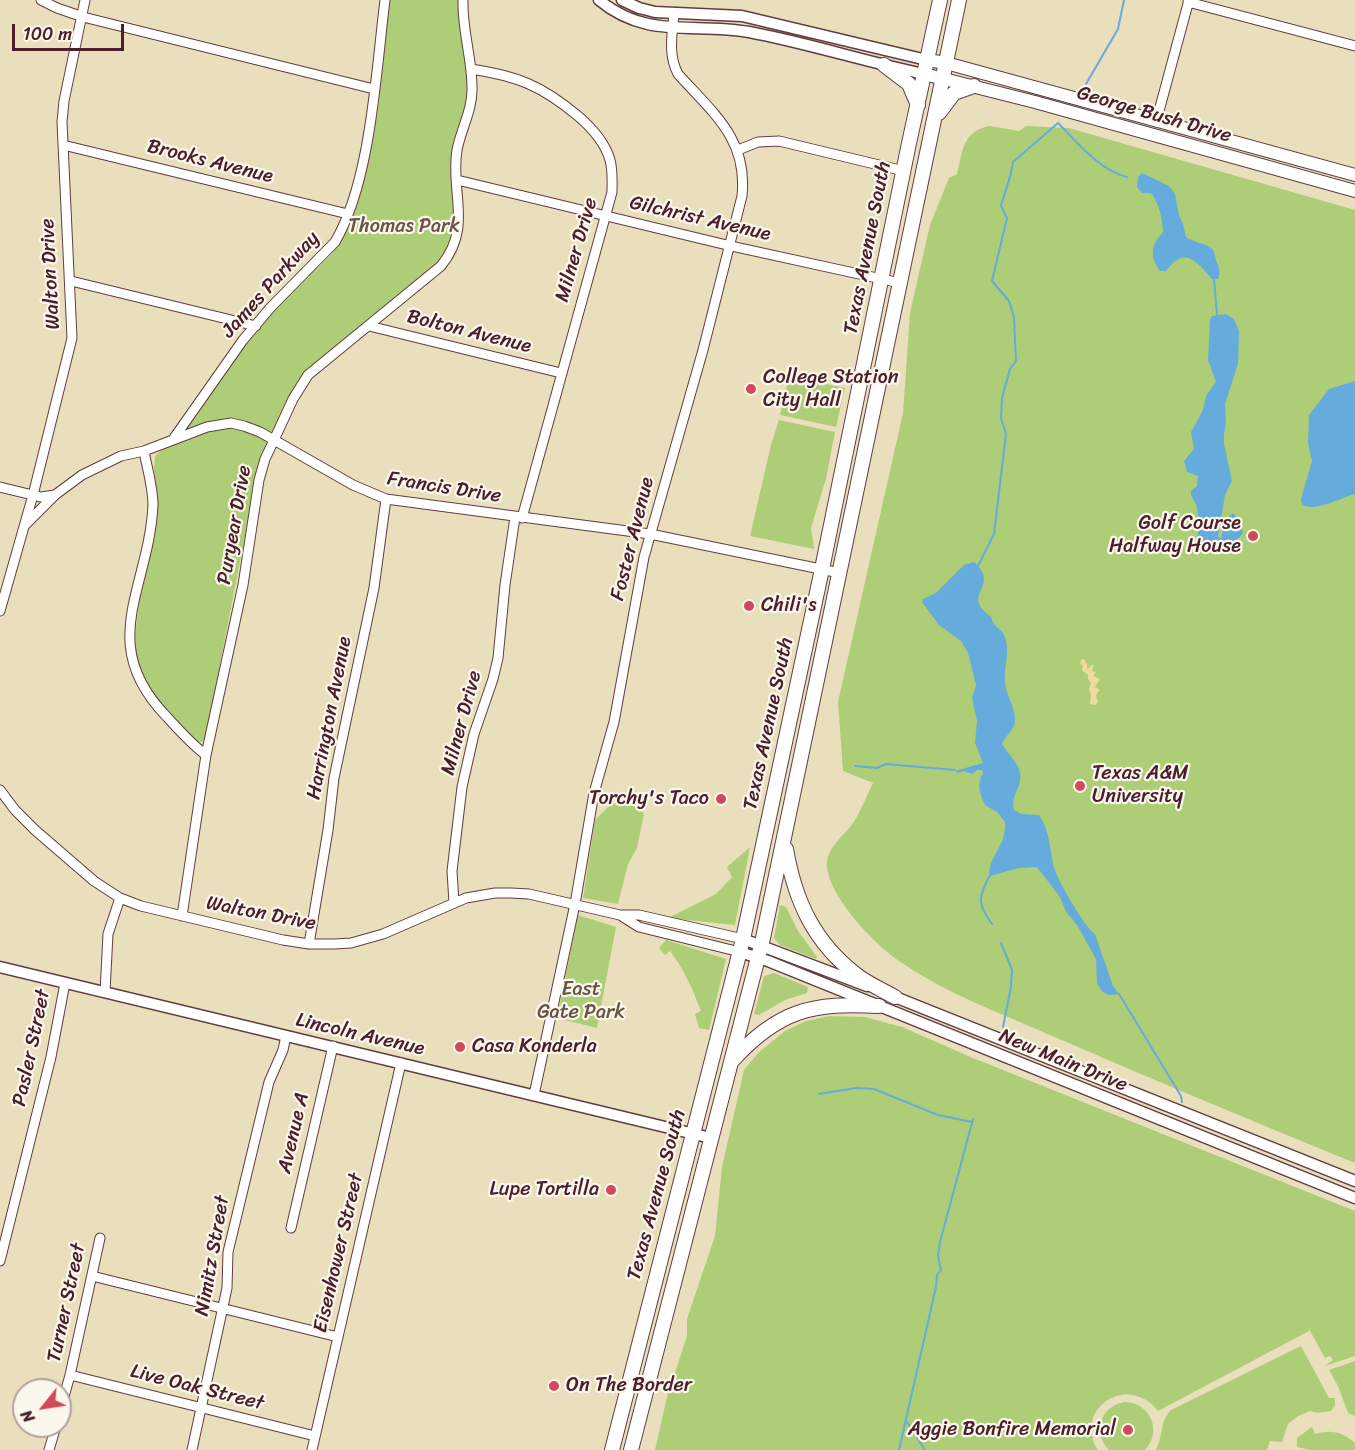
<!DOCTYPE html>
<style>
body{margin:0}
#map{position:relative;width:1355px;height:1450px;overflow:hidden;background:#e9dfbc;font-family:Sriracha,sans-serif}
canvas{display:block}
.north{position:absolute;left:12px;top:1378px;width:60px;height:60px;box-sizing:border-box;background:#fbf7ec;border:2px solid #b4a19f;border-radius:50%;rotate:240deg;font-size:16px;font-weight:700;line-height:24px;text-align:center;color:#4a1f2b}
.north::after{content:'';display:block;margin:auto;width:21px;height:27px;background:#d1495b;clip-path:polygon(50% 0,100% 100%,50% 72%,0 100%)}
.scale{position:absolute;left:12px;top:24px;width:112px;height:27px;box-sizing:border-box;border:3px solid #4a1f2b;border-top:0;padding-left:8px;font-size:18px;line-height:21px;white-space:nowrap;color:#4a1f2b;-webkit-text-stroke:4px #fbf7ec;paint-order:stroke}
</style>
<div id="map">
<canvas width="1355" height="1450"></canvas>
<div class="north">N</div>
<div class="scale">100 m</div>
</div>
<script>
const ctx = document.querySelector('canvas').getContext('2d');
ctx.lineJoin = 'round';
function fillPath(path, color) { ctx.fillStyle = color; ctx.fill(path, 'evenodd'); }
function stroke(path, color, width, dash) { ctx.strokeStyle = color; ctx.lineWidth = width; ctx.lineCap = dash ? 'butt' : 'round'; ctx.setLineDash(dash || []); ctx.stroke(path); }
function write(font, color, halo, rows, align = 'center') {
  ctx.font = font + ' Sriracha,sans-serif'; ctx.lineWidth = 4.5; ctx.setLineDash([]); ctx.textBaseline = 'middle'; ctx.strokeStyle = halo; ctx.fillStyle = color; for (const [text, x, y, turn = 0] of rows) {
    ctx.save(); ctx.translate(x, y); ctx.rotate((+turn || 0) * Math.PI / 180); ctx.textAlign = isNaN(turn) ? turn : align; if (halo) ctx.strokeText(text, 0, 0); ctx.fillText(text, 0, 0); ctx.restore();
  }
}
const green = new Path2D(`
 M389 0H459L469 90 454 171 455 234 448 259 308 370 257 474 206 736 202 742H197L147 688 141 675 134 646 138 609 157 497 154 469 155 456 186 429 259 326 332 254 351 224 368 160 380 90Z
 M990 126 1019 131 1026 126 1069 128 1355 210V1163C1255 1122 1156 1081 1057 1038 1005 1015 949 995 902 963 876 946 835 903 828 873 822 848 844 838 855 820 862 808 867 795 873 783L843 771 838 702 903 413 910 313 930 225 949 178 957 174C963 151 962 131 990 126Z
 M789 376 845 388 836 427 780 415Z
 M779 420 835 432 826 479 811 528 814 549 750 536 771 445Z
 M612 803 637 806 644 814 637 848 628 864 618 904 583 898 595 820Z
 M750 847 735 925 668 918 716 894 732 877 727 867Z
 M780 905 786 907 798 931 817 957 816 959 780 945 774 938Z
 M578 915 616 927 597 1028 557 1018Z
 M666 940 726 959 709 1030 699 1028 695 1014 701 1011C693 990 684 969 670 951L665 955 659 948Z
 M774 973 808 987 807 993 785 1000 759 1015 754 1014 764 976Z
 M830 1016 865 1017 902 1027 973 1058 1355 1211V1356L1325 1366 1333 1360 1330 1356 1325 1358 1309 1329V1331L1158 1411C1128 1372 1072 1409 1098 1450H655L667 1397 687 1336V1319L715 1236 722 1167 744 1070 758 1053 785 1031 806 1021Z
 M1301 1346 1329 1398H1335V1405L1331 1411 1318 1413 1310 1411 1298 1416 1288 1424 1282 1442 1270 1441 1267 1450H1156C1163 1437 1160 1420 1171 1410Z
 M1355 1361V1416L1348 1413 1338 1386 1329 1370Z
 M1124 1402C1150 1402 1163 1431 1145 1450H1109C1092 1432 1100 1407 1124 1402Z
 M1312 1427 1315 1434C1331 1429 1343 1432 1355 1443V1450H1310L1297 1447V1438Z`);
const sand = new Path2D(`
 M1082 659H1084L1087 664V669L1092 665H1094L1092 671 1096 672 1093 676 1100 679 1095 687 1100 690 1096 695 1098 702 1095 705 1090 704 1091 694 1089 689 1091 683 1088 679V675L1082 670 1083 666 1080 663Z`);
const water = new Path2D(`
 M1142 173 1169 186 1175 194 1179 215 1183 224 1186 237C1194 243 1208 243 1213 250 1215 253 1215 257 1216 260 1219 268 1221 271 1218 279H1212C1195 260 1185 246 1166 271H1160C1149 256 1151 245 1163 232 1162 218 1160 205 1151 193H1142L1137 187 1138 177Z
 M1226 314 1234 319 1239 331 1238 364 1225 404 1226 423 1224 434V444L1232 481 1225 495 1218 537 1221 538 1225 520 1233 513 1240 520 1243 533C1238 542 1212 553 1202 553L1196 547C1199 534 1200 518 1196 505 1194 499 1190 497 1191 491L1197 486 1198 476 1187 472 1184 461 1194 449 1191 432 1202 412 1207 394 1216 382 1208 360 1210 320 1212 316Z
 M1355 381V494C1339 498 1318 512 1302 505L1301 499 1312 461 1308 443 1309 415 1329 389Z
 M974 562C996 581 974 592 979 603 980 609 987 613 991 617 992 620 993 623 995 625 998 629 1002 630 1004 635 1011 650 1004 665 1005 681 1005 694 1016 707 1015 721 1015 729 1005 736 1002 744 1007 752 1018 763 1020 772 1023 786 1010 796 1014 810L1022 814 1039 815C1051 832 1049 851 1055 870 1058 881 1086 929 1095 934L1113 986 1119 994 1109 995 1103 992 1097 984 1096 959 1077 925 1066 912 1060 897 1037 867 1019 868 990 876C986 858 1007 847 1005 822L997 812 985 805C980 794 976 785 983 773L982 770H977L972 774 964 771 958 773 955 771 983 763 975 743 977 721 972 698 976 685 968 653 961 641 939 625 922 602 923 599 936 593 964 565Z`);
const stream = new Path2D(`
 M1086 84 1118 29 1124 0
 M1214 279 1217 315
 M977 568 994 534 1006 434 1001 418 1002 398 1010 369 1016 361 1014 317 1009 301 992 281 1007 218 1001 206C1005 190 1011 179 1013 162L1058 123C1077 142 1099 170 1127 177
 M855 766 877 768 886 764 955 770
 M990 875C978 897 977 904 992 924
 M1001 943 1012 970 1011 987 1003 1027
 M1119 994 1181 1096 1182 1102
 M819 1094 856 1088 874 1089 938 1115 972 1122
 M907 1422 925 1450
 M899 1450 936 1287 937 1275 941 1270 938 1256 940 1242 973 1119`);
const minor = new Path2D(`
 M41 0 57 8 83 17 374 89
 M1188 2 1355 46
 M471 69C518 76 542 86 578 116 592 128 605 142 610 160 613 171 612 182 612 192L522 518
 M1156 122 1189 0
 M63 145 348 214
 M738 150 758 142 779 141 904 171
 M457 180 731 246 900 283
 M71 281 256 326
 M369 326 561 373
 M174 438 243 340 271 307 335 242C371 181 376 71 385 0
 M144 451C147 468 153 487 153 505 149 589 95 643 167 717 180 731 191 744 206 755
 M0 487 41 497 55 495 82 475 121 456 144 451 207 427 231 423 244 426 260 432 353 485 386 499 650 534 840 573
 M25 525 55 495
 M0 611 33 495 72 338 62 122 64 101 85 0
 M0 790 15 810 35 830 94 881 120 898 141 906 283 940 309 944H335L351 943 383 934 466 898 495 893H511L529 894 620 915H639L743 939
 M454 903 452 871 462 787 474 734 493 679 498 658 505 585 515 517
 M620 915 639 927 740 952
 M182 916 206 755 243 585 259 480 265 459 274 440 293 399 308 375 441 266C473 227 450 192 457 150 461 129 473 109 472 87 472 58 462 30 463 0
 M309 944 328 830 334 778 374 588 386 499
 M105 992 108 934 120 898
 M534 1095 575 904 594 793 614 722 644 557 703 350 742 196C748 139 713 113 678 74 668 55 672 35 674 14
 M291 1228 333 1046
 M0 1261 51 1057 65 983
 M92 1276 338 1337
 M70 1375 315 1436
 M60 1411 70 1375 100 1238
 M49 1450 56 1426
 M192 1450 227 1288 228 1252 269 1082 283 1050 286 1036
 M312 1450 401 1063`);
const tertiary = new Path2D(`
 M599 0C647 40 694 22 749 32 808 43 866 62 924 74
 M622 0 639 8 655 12 742 16 927 60
 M743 939 867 986
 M740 952 768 961 1355 1198
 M0 967 711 1138
 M890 995 1355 1181`);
const secondary = new Path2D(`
 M927 60 946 63 1355 175
 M924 74 1035 102 1355 191`);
const primary = new Path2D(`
 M884 65 909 84 918 105
 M939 113 954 93 974 86
 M786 849C795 901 814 943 858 976 869 984 882 990 895 997
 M732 1061C778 1010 813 1002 879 1006
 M612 1450 743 939 822 569 908 148 940 0
 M631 1450 763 938 959 0`);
const markers = [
 [751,389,6,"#d1495b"],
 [1253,536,6,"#d1495b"],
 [749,606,6,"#d1495b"],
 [1080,786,6,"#d1495b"],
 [721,799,6,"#d1495b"],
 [460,1047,6,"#d1495b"],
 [611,1190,6,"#d1495b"],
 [554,1386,6,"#d1495b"],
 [1128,1430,6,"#d1495b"]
];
const streetNames = [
 ["George Bush Drive",1154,115,16],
 ["Brooks Avenue",210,162,14],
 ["Gilchrist Avenue",700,219,13],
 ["Texas Avenue South",868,248,-79],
 ["Milner Drive",577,250,-74],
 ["Walton Drive",51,274,-93],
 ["James Parkway",271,285,-48],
 ["Bolton Avenue",469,332,14],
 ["Francis Drive",444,488,9],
 ["Puryear Drive",235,525,-80],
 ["Foster Avenue",633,539,-76],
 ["Harrington Avenue",330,718,-79],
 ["Milner Drive",462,723,-75],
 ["Texas Avenue South",769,724,-78],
 ["Walton Drive",261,914,11],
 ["Lincoln Avenue",360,1035,13],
 ["Pasler Street",32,1048,-78],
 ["New Main Drive",1063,1061,22],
 ["Avenue A",294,1133,-77],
 ["Texas Avenue South",657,1195,-75],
 ["Eisenhower Street",339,1253,-77],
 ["Nimitz Street",213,1256,-80],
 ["Turner Street",67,1303,-78],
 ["Live Oak Street",197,1388,14]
];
const parkNames = [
 ["Thomas Park",404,227],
 ["East",581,990],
 ["Gate Park",581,1013]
];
const poiNames = [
 ["College Station",763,378],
 ["City Hall",763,401],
 ["Golf Course",1241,524,"right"],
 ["Halfway House",1241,547,"right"],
 ["Chili's",761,606],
 ["Texas A&M",1092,774],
 ["University",1092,797],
 ["Torchy's Taco",709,799,"right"],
 ["Casa Konderla",472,1047],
 ["Lupe Tortilla",599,1190,"right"],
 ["On The Border",566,1386],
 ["Aggie Bonfire Memorial",1116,1430,"right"]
];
fillPath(green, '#adce76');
fillPath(sand, '#eeda9e');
fillPath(water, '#65acdc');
stroke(stream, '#65acdc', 2);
stroke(minor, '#623c41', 11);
stroke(tertiary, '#623c41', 13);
stroke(secondary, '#623c41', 14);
stroke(primary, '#623c41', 16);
stroke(minor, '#fff', 9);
stroke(tertiary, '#fff', 10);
stroke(secondary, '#fff', 12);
stroke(primary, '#fff', 14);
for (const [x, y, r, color] of markers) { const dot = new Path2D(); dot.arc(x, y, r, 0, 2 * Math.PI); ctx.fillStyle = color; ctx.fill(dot); stroke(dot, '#fbf7ec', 2); }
write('20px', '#4a1f2b', '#fbf7ec', streetNames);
write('20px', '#685442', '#fbf7ec', parkNames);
write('20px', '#4a1f2b', '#fbf7ec', poiNames, 'left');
</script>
